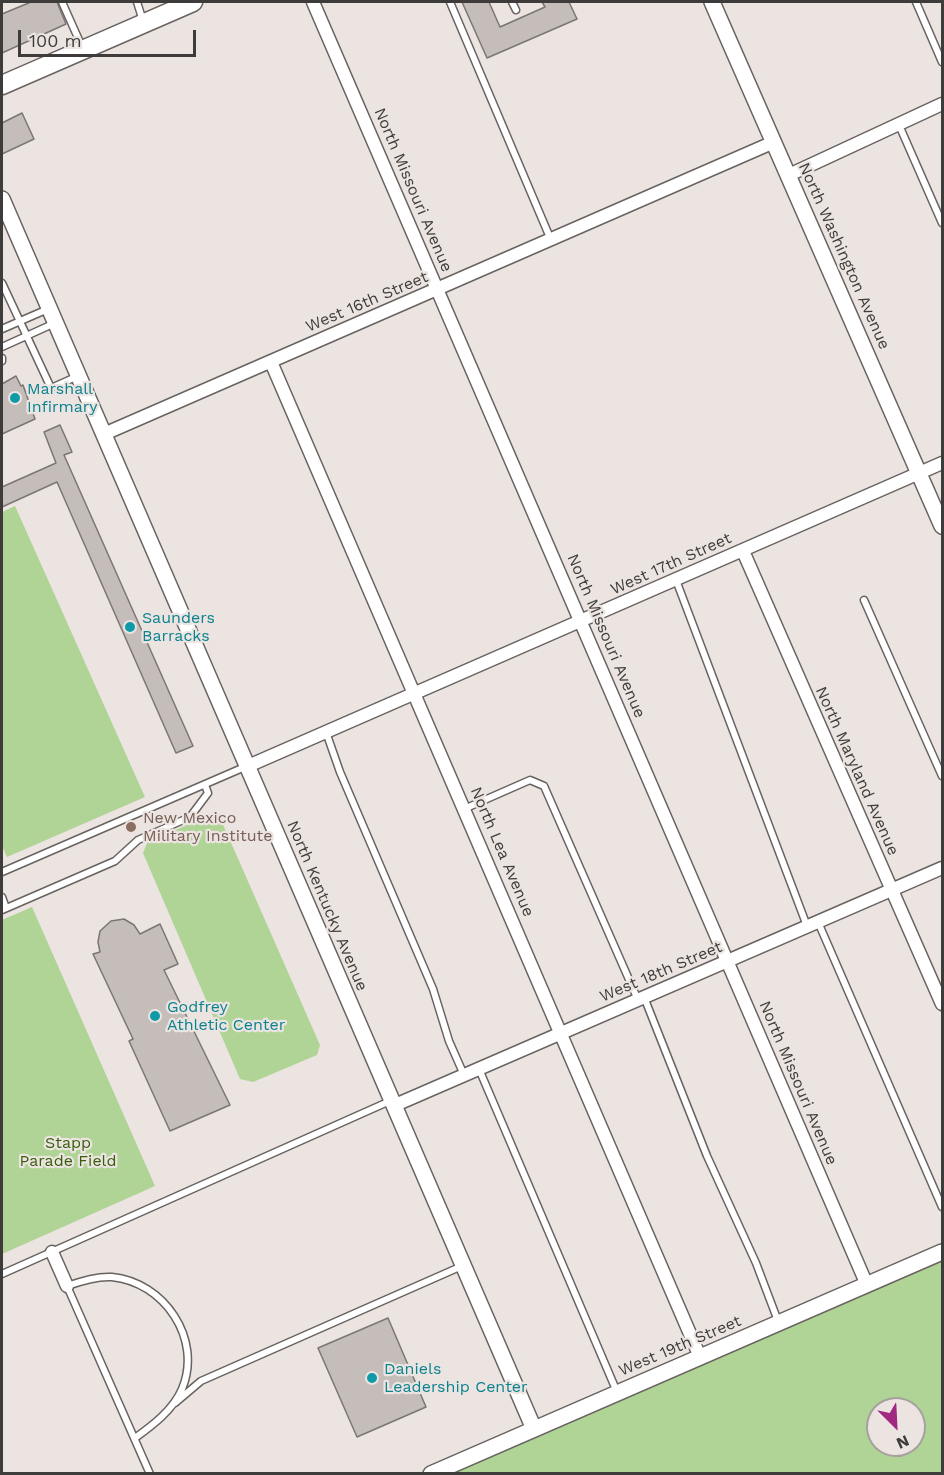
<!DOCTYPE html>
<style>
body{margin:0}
#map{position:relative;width:944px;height:1475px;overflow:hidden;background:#ebe4e1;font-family:"Work Sans",sans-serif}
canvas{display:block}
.frame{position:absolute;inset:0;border:3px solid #3e3c3a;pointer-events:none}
.north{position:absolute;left:866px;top:1397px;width:60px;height:60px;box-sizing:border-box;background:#ebe4e1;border:2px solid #a6a19e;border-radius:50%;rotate:156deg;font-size:16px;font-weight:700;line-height:24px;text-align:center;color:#3e3c3a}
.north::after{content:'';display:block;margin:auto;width:21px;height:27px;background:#a12981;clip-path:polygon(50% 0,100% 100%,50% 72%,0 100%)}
.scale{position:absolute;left:18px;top:30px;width:178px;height:27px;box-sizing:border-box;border:3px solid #3e3c3a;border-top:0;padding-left:8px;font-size:18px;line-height:21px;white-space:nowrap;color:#3e3c3a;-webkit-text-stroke:4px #ebe4e1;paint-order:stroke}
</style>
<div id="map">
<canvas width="944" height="1475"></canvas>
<div class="frame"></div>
<div class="north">N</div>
<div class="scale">100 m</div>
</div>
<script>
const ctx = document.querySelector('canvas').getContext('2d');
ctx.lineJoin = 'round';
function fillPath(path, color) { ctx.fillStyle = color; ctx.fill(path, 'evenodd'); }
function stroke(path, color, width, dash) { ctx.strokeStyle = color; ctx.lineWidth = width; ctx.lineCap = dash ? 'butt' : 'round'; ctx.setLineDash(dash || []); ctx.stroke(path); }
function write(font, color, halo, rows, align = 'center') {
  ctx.font = font + ' "Work Sans",sans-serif'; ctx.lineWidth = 4.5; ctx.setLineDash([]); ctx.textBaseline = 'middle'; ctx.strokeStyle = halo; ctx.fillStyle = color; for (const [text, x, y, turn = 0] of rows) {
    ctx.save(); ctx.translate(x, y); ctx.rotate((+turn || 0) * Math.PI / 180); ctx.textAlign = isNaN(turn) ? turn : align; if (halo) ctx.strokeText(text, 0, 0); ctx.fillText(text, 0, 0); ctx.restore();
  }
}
const green = new Path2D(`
 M15 506 145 797 7 857 2 846V512Z
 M211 814 221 820 320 1045 317 1055 253 1082 240 1079 143 853 147 843Z
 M32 907 155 1186 2 1254V920Z
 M942 1252V1473L431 1474ZM878 1409H914V1445H878Z`);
const building = new Path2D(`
 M31 2H57L66 24 2 53V14Z
 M462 2H489L500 27 545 7 542 2H569L577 19 487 58Z
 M22 113 34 139 2 154V123Z
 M16 376 21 386 23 385 35 419 2 434V384Z
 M60 425 72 452 64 455 193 746 176 753 57 482 2 507V487L56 463 44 432Z
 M124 919 134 925 140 934 160 924 178 964 164 970 230 1105 170 1131 129 1041 133 1039 93 954 100 952 98 942 100 931 111 921Z
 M388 1318 426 1407 357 1437 318 1348Z`);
const service = new Path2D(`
 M62 2 83 49
 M137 2 143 21
 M450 2 551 240
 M512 2 516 10
 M916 2 942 62
 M899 125 942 223
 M2 283 51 388 78 376
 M2 329 48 309
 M2 347 55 323
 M2 358V361
 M676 580 807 926
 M864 600 942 776
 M326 732 340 772 433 989 449 1041 464 1075
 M464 809 530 780 544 786 638 1000
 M2 872 247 766
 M2 897 6 908
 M2 910 115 861 138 840 190 817 208 793 205 785
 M818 922 942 1207
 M644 997 707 1156 756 1263 778 1321
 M479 1069 617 1392
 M2 1274 390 1101
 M175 1403 201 1381 462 1266
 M135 1438C153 1425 173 1410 182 1389 203 1339 164 1282 112 1277 97 1276 81 1281 67 1286L150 1474`);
const minor = new Path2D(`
 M313 2 867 1285
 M789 175 942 104
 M271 362 700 1357
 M104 434 774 142
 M743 551 942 1004
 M248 766 942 463
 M393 1106 942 868
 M52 1252 67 1286`);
const tertiary = new Path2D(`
 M712 2 942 526
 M2 199 534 1429
 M431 1474 942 1252`);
const secondary = new Path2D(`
 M2 85 193 2`);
const markers = [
 [15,398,6,"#0f9aa8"],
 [130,627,6,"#0f9aa8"],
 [131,827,6,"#8d6e63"],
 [155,1016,6,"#0f9aa8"],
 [372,1378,6,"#0f9aa8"]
];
const streetNames = [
 ["North Missouri Avenue",413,190,67],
 ["North Washington Avenue",844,256,66],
 ["West 16th Street",367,302,-23],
 ["West 17th Street",671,564,-24],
 ["North Missouri Avenue",606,636,67],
 ["North Maryland Avenue",857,771,66],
 ["North Lea Avenue",502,852,67],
 ["North Kentucky Avenue",327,906,67],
 ["West 18th Street",661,972,-23],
 ["North Missouri Avenue",798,1083,67],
 ["West 19th Street",680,1346,-23]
];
const cultureNames = [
 ["Marshall",27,389],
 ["Infirmary",27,407],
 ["Saunders",142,618],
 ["Barracks",142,636],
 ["Godfrey",167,1007],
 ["Athletic Center",167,1025],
 ["Daniels",384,1369],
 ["Leadership Center",384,1387]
];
const educationNames = [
 ["New Mexico",143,818],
 ["Military Institute",143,836]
];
const parkNames = [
 ["Stapp",68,1143],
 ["Parade Field",68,1161]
];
fillPath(green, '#b0d396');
fillPath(building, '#c4bdba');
stroke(building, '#7c7673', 1.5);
stroke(service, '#686360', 9);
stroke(minor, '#686360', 15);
stroke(tertiary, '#686360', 18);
stroke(secondary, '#686360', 21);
stroke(service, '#fff', 6);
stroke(minor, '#fff', 12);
stroke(tertiary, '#fff', 15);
stroke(secondary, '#fff', 18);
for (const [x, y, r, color] of markers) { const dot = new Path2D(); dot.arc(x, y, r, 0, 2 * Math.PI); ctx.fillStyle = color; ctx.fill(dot); stroke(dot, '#ebe4e1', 2); }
write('16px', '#3e3c3a', '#ebe4e1', streetNames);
write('16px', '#0d838f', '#ebe4e1', cultureNames, 'left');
write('16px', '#785e54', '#ebe4e1', educationNames, 'left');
write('16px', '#385e0b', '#ebe4e1', parkNames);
</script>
